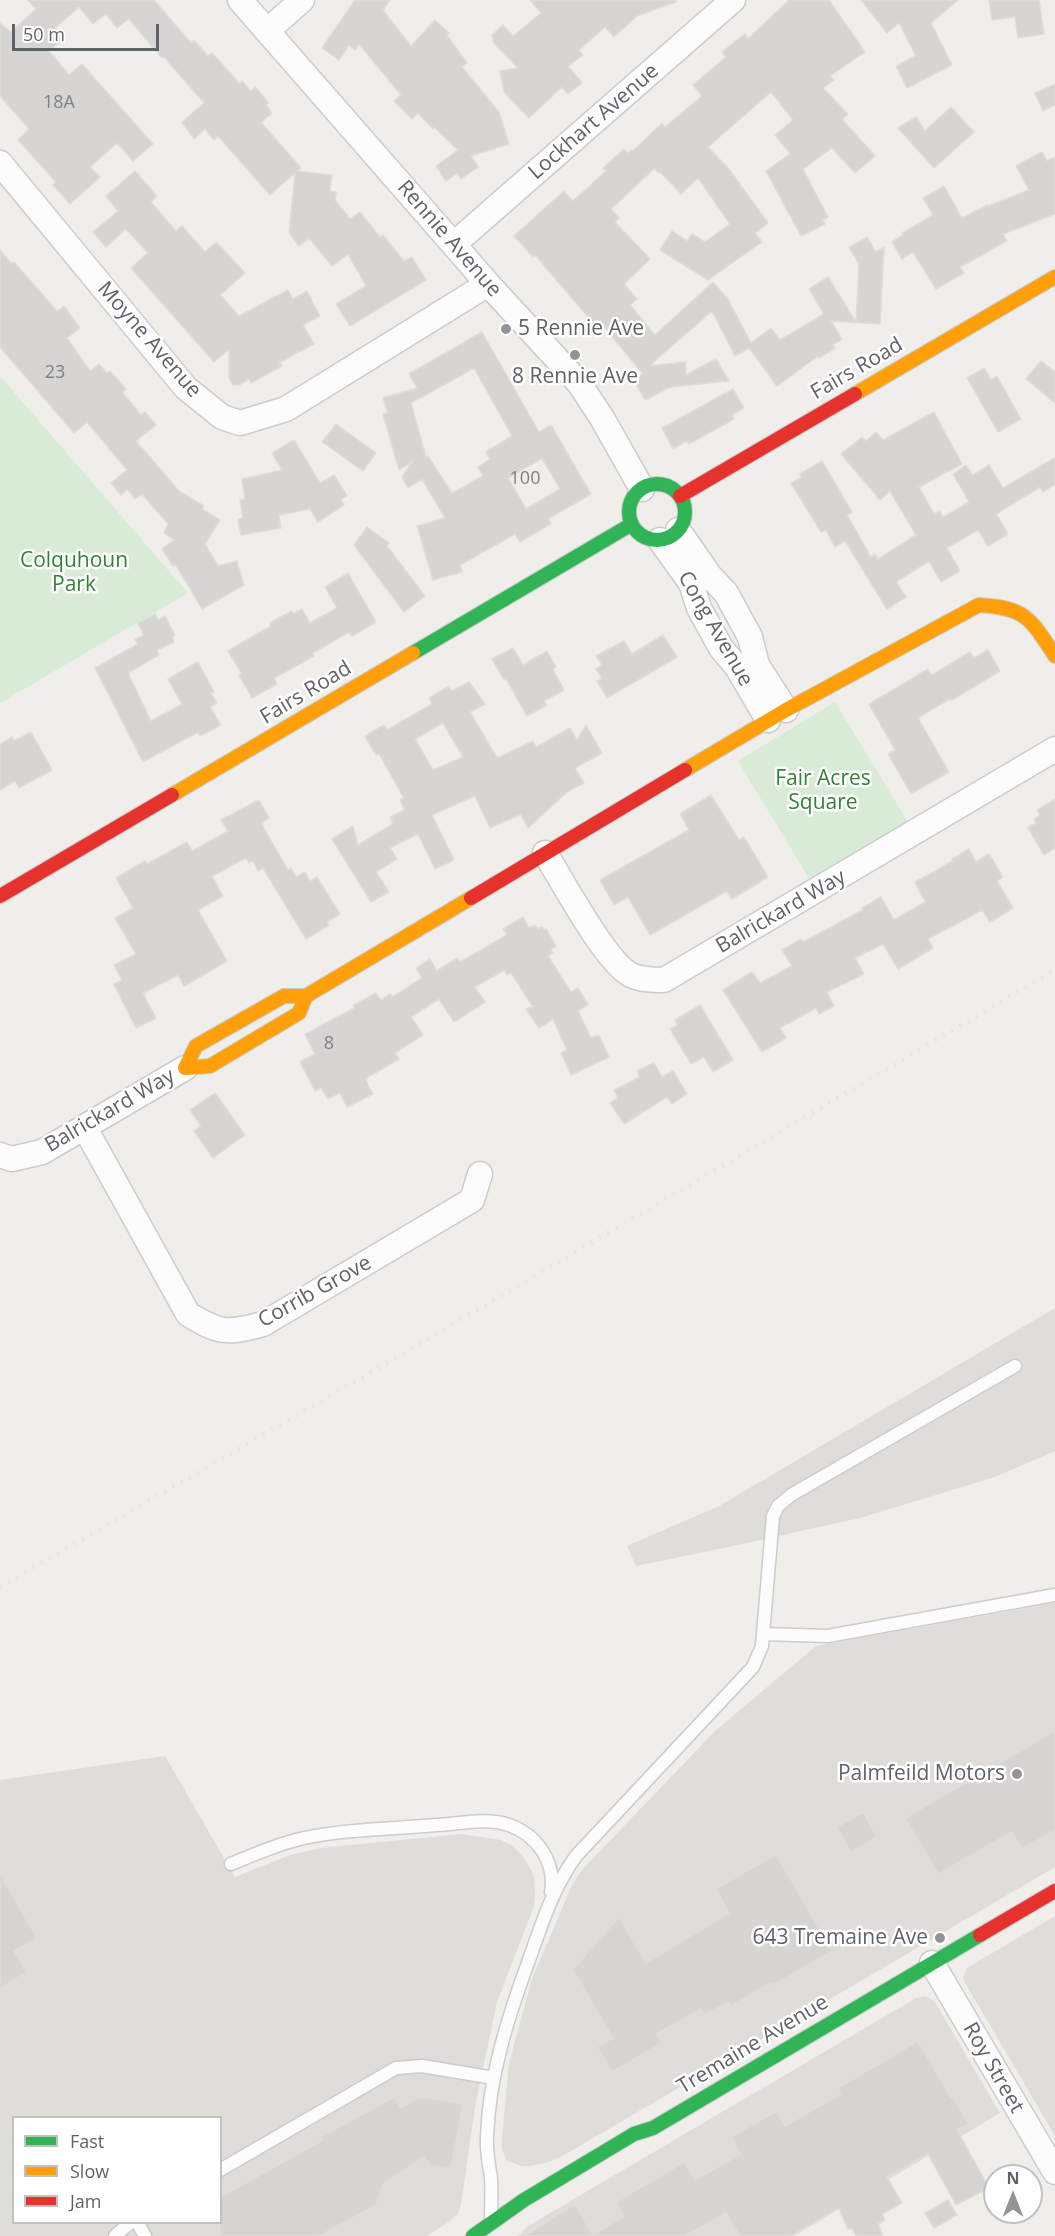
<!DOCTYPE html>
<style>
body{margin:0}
#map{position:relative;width:1055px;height:2236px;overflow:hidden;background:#efeeea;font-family:"Open Sans",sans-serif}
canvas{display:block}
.legend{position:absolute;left:12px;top:2116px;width:210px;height:108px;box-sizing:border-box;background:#fff;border:2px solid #bfc1c3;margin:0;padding:8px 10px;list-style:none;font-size:18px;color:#5f6368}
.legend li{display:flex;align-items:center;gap:12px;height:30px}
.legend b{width:30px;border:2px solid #bfc1c3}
.north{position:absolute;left:983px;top:2164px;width:60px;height:60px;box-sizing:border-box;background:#fff;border:2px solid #bfc1c3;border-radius:50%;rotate:0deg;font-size:16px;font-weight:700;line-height:24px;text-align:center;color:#5f6368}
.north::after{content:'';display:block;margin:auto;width:21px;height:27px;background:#919496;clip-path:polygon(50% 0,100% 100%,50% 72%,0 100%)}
.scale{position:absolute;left:12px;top:24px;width:147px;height:27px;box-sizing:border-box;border:3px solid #5f6368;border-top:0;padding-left:8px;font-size:18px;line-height:21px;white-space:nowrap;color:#5f6368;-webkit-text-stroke:4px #fff;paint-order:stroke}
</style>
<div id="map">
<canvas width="1055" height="2236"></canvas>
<ul class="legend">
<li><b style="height:8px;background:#30b455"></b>Fast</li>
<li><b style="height:8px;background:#ff9f0a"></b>Slow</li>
<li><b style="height:8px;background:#e5322d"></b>Jam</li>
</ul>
<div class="north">N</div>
<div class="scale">50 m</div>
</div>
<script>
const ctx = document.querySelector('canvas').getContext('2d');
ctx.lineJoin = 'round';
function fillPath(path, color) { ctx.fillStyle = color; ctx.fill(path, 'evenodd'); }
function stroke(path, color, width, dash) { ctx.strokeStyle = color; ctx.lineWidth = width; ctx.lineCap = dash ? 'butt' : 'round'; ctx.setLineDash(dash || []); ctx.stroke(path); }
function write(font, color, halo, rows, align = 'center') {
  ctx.font = font + ' "Open Sans",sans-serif'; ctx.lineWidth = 5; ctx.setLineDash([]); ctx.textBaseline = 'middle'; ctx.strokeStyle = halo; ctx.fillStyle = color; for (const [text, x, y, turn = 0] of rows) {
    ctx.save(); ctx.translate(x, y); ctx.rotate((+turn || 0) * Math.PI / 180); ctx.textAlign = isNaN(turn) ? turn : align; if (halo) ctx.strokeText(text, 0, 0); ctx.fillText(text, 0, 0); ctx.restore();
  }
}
const industrial = new Path2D(`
 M1055 1308V1451L995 1477 860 1518 738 1545 636 1566 627 1546 719 1506Z
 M1055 1603V1867L561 2157 546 2163 530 2166H520L506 2160 502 2149V2138L509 2063 532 1979 572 1885 581 1871 715 1731 816 1646Z
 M165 1756 235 1877 290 1855 320 1848 461 1834 501 1840 513 1846 525 1859 534 1876 535 1896 534 1906 497 2002 475 2107 461 2205 458 2214 450 2221 427 2236H0V1780ZM14 2118H220V2222H14Z
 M1055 1916V2136L965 1983 963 1978 967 1968Z
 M926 1996 935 2002 1000 2113 794 2236H518L528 2226 916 1998Z`);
const green = new Path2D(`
 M0 376 188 593 0 703Z
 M835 702 908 822 810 880 738 761Z`);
const building = new Path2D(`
 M28 0H154L191 43 194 40 208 56 212 53 240 84 242 81 251 91 255 87 269 103 266 105 272 113 261 122 301 168 297 171 332 175 330 191 336 192 335 200 350 219 360 212 380 237 383 235 404 261 412 257 426 280 350 326 336 304 366 286 348 254 332 266 309 238 299 246 289 233 295 173 270 195 218 136 214 140 205 129 194 139 182 122 204 103 164 57 162 58 129 19 117 28 106 14 93 24 79 7 55 28 64 38 49 51 69 75 82 64 153 144 133 161 117 143 90 167 100 177 70 204 53 185 56 182 18 140 29 129 0 96V23L11 32 36 9Z
 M355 0H390L383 10 411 46 435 20 449 33 447 35 467 63 462 67 499 112 509 144 471 156 478 167 461 179 457 173 446 181 436 166 458 150 434 127 433 129 418 113 412 119 394 101 401 95 359 44 355 50 349 45 339 60 322 48Z
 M530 0H676V2L637 16 614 37 605 27 579 50 583 55 568 66 582 83 568 94 562 87 529 118 504 92 500 71 518 68 494 43 492 35 503 25 513 36 541 13Z
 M789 0H829L865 52 830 76 834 80 823 88 848 114 842 119 875 156 855 173 832 148 803 169 828 217 822 220 825 224 801 236 766 171 790 154 775 135 793 120 771 92 708 147 729 169 768 223 755 233 762 242 708 280 660 250 672 231 687 241 692 234 705 242 730 224 698 178 681 194 660 172 659 173 654 169 611 209 619 218 615 222 650 259 624 284 637 299 630 305 655 335 713 282 728 299 751 343 771 328 780 340 824 314 809 289 828 277 856 322 859 264 849 247 867 237 876 252 884 247 880 324 831 321 842 339 833 345 835 348 819 358 818 356 777 386 749 348 735 356 712 311 649 366 685 362 686 375 716 359 729 381 670 387 645 400 633 379 643 374 605 328 601 332 535 255 533 257 514 236 564 191 573 201 606 171 603 168 624 149 628 153 631 150 633 151 662 123 665 127 702 96 693 85 726 57 722 52 745 34 748 39Z
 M861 0H958L931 23 952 65 907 88 896 66 916 56 899 23 887 33Z
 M989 0H1039L1044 34 1018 38 1015 17 992 20Z
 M1055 84V105L1043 111 1035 93Z
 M951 107 974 132 934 168 898 128 916 117 925 131Z
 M1042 152 1047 161 1055 157V214L1003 234 1007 241 960 267 964 273 936 289 913 252 902 259 892 242 903 235 902 233 933 215 923 198 944 186 962 218 987 205 988 206 1029 190 1016 166Z
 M135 171 157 196 151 202 176 231 182 226 205 252 216 242 245 273 220 295 239 316 288 290 293 299 307 291 320 316 303 325 314 344 280 362 282 366 251 383 249 379 239 385H233L229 378V349L214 362 131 268 148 253 126 229 106 247 93 232 118 211 106 196Z
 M0 250 12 264 14 262 57 311 64 306 80 328 67 338 90 371 99 364 107 373 110 371 126 389 122 392 141 415 145 412 156 425 136 441 179 491 204 506 202 509 220 520 205 544 218 566 237 561 244 585 202 609 176 565 173 566 162 549 174 540 164 533 168 524 142 494 135 499 127 489 121 495 111 483 127 470 87 422 74 433 0 347Z
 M482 332 539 432 551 425 591 494 548 519 551 524 520 542 515 534 460 565 462 572 433 580 417 526 445 518 422 479 408 488 402 477 413 461 399 470 383 414 388 413 383 398 417 388 409 374ZM474 368 512 436 486 452 490 459 478 467 483 476 452 493 428 456 426 457 411 403ZM542 458 560 489 526 509 508 478Z
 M1041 361 1055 372V403L1026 379Z
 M984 368 991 380 997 376 1021 419 998 432 967 378Z
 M733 389 744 408 732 415 734 419 689 444 687 441 673 449 662 428Z
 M934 412 962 464 919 487 934 514 940 511 943 517 969 502 953 474 966 465 973 475 989 465 1003 488 1055 458V484L1043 492 1040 487 996 514 1008 534 988 546 978 530 947 548 960 571 941 582 929 561 896 582 906 597 887 609 845 541 835 547 826 530 821 532 791 483 802 477 800 474 822 461 852 512 847 515 871 557 875 554 878 559 916 535 890 491 880 500 841 454 862 437 866 441 876 432 883 440Z
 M336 424 376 453 363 471 322 442Z
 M294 440 320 483 334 475 347 496 341 500 344 505 318 522 310 509 279 515 281 528 241 535 238 519 243 518 240 500 245 499 242 479 282 470 272 453Z
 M367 527 389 543 387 546 425 596 404 612 354 545Z
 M348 573 376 622 352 636 349 632 313 653 314 656 274 678 277 684 252 698 239 675 242 674 228 651 271 626 270 623 292 611 293 614 302 609 310 623 337 608 325 587Z
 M155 614 158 620 165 616 175 635 172 637 174 642 157 650 159 655 128 673 151 721 182 704 168 679 198 662 214 692 211 693 217 703 210 707 221 725 200 736 198 732 143 762 95 668 138 644 135 639 144 635 138 623Z
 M663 635 677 657 607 698 597 681 602 678 596 669 602 665 596 656 624 641 632 654Z
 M513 648 523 665 547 651 556 667 553 669 564 690 544 701 547 705 527 716 506 679 504 680 492 659Z
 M988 650 1000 671 952 700 951 698 918 718 949 772 911 794 888 754 895 750 869 704 928 669 932 675 970 652 974 658Z
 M469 682 485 704 470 712 497 758 533 741 536 747 570 728 577 740 586 725 602 753 575 768 584 783 567 792 528 828 521 814 490 828 475 796 432 815 454 860 435 869 418 834 390 848 397 859 376 872 389 892 371 902 332 839 353 826 358 845 393 824 390 817 405 810 400 800 404 798 379 754 376 755 365 736 384 725 387 730 432 704 429 698 449 686 452 691ZM443 723 463 757 433 770 415 739Z
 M31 732 52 770 19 788 15 781 0 790V744L12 737 14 741Z
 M711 795 739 840 744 837 768 877 732 899 727 891 650 935 628 897 614 905 600 880 689 830 680 814Z
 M1055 799V848L1044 855 1028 828 1036 823 1034 819 1040 815 1037 810Z
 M259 800 269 818 261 823 288 870 291 868 296 877 305 872 310 881 317 877 340 914 327 922 329 925 306 939 263 868 258 871 253 861 249 863 246 858 212 876 223 896 198 910 227 961 184 986 178 975 143 993 156 1018 136 1028 114 984 122 980 114 965 136 954 115 918 133 908 116 878 145 861 147 864 187 842 192 851 228 831 221 820Z
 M969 849 976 862 989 854 1003 877 997 881 1013 908 990 922 982 910 928 939 933 948 898 969 883 944 855 958 864 974 827 992 834 1006 819 1014 816 1008 780 1028 786 1038 762 1052 723 990 752 972 760 983 792 966 782 950 801 939 803 942 863 910 862 908 881 897 894 920 925 902 915 882 953 861 952 859Z
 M523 917 529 928 535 925 538 929 542 927 544 930 546 929 556 946 551 950 553 953 548 956 571 992 578 988 588 1004 578 1011 591 1038 599 1035 609 1057 571 1075 561 1053 567 1050 553 1019 539 1028 526 1009 533 1007 511 973 507 975 504 970 475 987 485 1002 454 1022 439 999 411 1017 423 1035 395 1053 399 1059 365 1079 373 1094 347 1107 340 1093 328 1099 321 1088 315 1091 300 1062 315 1054 305 1034 355 1008 353 1006 376 993 381 1000 390 994 392 997 422 978 416 968 430 959 437 971 457 958 460 962 507 935 503 929Z
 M700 1005 733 1060 713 1072 704 1057 691 1064 670 1029 678 1025 675 1020Z
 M654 1063 662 1077 673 1071 687 1094 672 1104 667 1097 624 1124 610 1103 618 1098 614 1090 640 1077 637 1071Z
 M215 1093 245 1135 213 1158 194 1131 201 1126 190 1110Z
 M1055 1731V1830L1022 1849 1012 1832 938 1874 905 1818Z
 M863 1812 877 1837 851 1852 837 1827Z
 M776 1854 832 1951 772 1986 770 1983 731 2006 728 2002 705 2015 701 2009 656 2034 662 2043 612 2072 597 2047 613 2038 573 1970 619 1917 646 1963 729 1913 716 1889Z
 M0 1874 37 1938 14 1951 27 1972 0 1988Z
 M918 2041 951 2098 953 2097 969 2124 957 2130 989 2188 956 2205 928 2154 887 2177 902 2203 882 2214 885 2220 878 2224 883 2236H856L852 2228 848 2229 839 2208 791 2236H740L726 2213 685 2236H524L575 2204 593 2235 624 2216 616 2202 684 2162 695 2180 741 2154 731 2137 777 2111 785 2126 841 2094 838 2088Z
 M394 2097 400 2108 419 2097 463 2104 451 2168 431 2166 424 2157 383 2184 376 2205 319 2236H220V2197L323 2140 321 2137Z
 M948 2200 957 2215 934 2228 925 2213Z`);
const lane = new Path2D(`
 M763 1634 828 1636 1055 1595
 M231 1864C255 1854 278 1844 304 1838 347 1829 392 1829 436 1825 459 1824 486 1817 509 1825 537 1835 556 1862 551 1892
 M220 2170 396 2068 422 2066 494 2078
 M491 2219C491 2206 492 2192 491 2178 489 2164 486 2152 487 2137 489 2076 508 2017 529 1960 542 1923 553 1888 576 1856L753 1667 762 1646 773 1516 778 1506 791 1495 1015 1366
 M137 2222 145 2236
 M115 2236 131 2222`);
const street = new Path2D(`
 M240 0 488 284 579 383 602 418 642 489
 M267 31 302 0
 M0 163 186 388 222 417 240 423 286 409 488 284
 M454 244 733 0
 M678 530 710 576 726 593 750 637 757 665 786 710
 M660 540 691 583 699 608 721 648 737 667 768 720
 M545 853C562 880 606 963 631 975 641 980 653 980 664 980L1055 749
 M85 1128 188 1314C219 1333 227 1334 263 1324L472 1200 480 1174
 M0 1155 12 1159 42 1152 185 1068
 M932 1963 1055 2172`);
const fast = new Path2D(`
 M629 512a28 28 0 1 1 56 0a28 28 0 1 1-56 0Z
 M413 653 632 524
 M473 2236 524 2200 634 2134 653 2128 980 1935`);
const slow = new Path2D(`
 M855 394 1055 277
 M685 770 786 710 979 605C1026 608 1030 618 1055 656
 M172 795 413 653
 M306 996 299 1013 210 1066 185 1068 196 1046 284 996H306L471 898`);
const jam = new Path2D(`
 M680 496 855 394
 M0 896 172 795
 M471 898 685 770
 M980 1935 1055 1891`);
const rail = new Path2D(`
 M0 1587 392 1360 1055 970`);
const markers = [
 [506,329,6,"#919496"],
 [575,355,6,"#919496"],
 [1017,1774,6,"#919496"],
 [940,1938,6,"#919496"]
];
const numberNames = [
 ["18A",59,103],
 ["23",55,373],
 ["100",525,479],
 ["8",329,1044]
];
const streetNames = [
 ["Lockhart Avenue",594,122,-41],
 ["Rennie Avenue",449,239,49],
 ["Moyne Avenue",149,340,49],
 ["Fairs Road",857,369,-30],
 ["Cong Avenue",715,629,60],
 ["Fairs Road",306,693,-31],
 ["Balrickard Way",781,912,-30],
 ["Balrickard Way",110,1111,-30],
 ["Corrib Grove",315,1292,-29],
 ["Tremaine Avenue",753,2045,-31],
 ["Roy Street",993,2068,60]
];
const poiNames = [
 ["5 Rennie Ave",518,329,"left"],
 ["8 Rennie Ave",575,377,"center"],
 ["Palmfeild Motors",1005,1774],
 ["643 Tremaine Ave",928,1938]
];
const parkNames = [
 ["Colquhoun",74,561],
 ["Park",74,585],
 ["Fair Acres",823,779],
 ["Square",823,803]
];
fillPath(industrial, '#dfddda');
fillPath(green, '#d8ebd6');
fillPath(building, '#d6d5d3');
stroke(building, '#deddd9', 1.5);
stroke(lane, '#cbcccc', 15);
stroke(street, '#cbcccc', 27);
stroke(fast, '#cacacb', 16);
stroke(slow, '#cacacb', 16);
stroke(jam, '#cacacb', 16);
stroke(lane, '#fdfcfc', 12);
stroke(street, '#fdfcfc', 24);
stroke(fast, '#30b455', 14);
stroke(slow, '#ff9f0a', 14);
stroke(jam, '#e5322d', 14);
stroke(rail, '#e4e4e4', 4.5, [1.5, 8]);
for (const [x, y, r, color] of markers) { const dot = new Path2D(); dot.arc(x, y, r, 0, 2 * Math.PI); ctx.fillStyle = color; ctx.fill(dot); stroke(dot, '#fff', 2); }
write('18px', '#7e8184', null, numberNames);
write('21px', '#5f6368', '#fff', streetNames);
write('21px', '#5f6368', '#fff', poiNames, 'right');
write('21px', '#348238', '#fff', parkNames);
</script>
